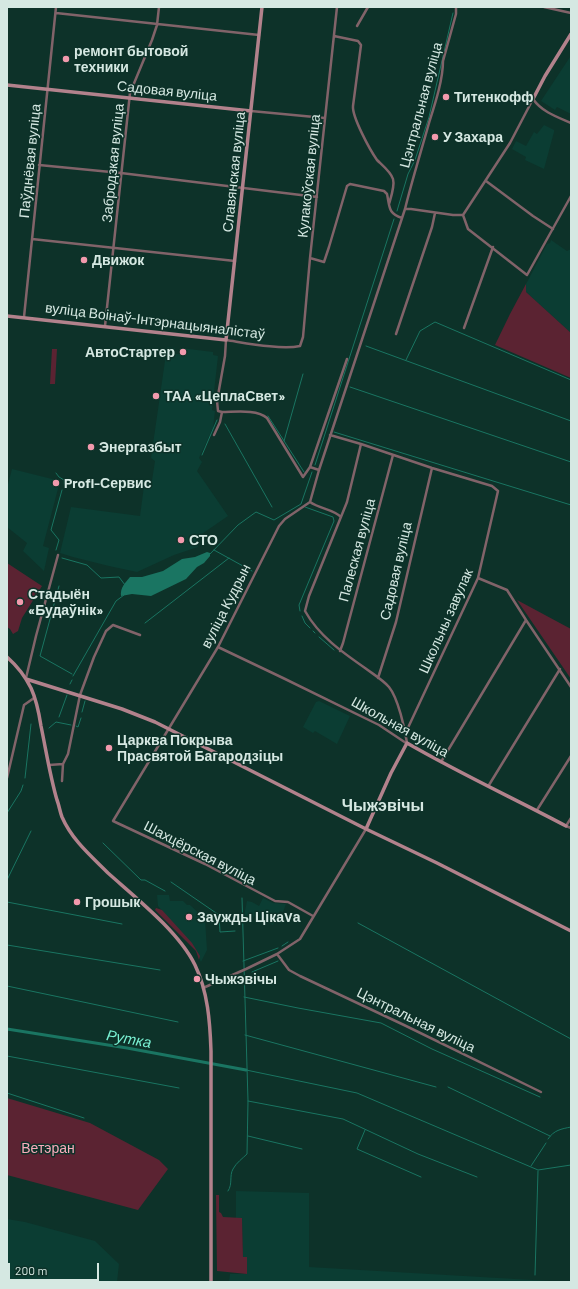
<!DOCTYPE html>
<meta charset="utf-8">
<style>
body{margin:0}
#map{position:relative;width:578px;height:1289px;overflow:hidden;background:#0d3229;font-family:Barlow,sans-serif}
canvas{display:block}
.frame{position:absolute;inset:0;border:8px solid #d5e8e2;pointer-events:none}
.scale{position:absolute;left:8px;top:1263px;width:91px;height:18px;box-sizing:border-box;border:2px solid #d5e8e2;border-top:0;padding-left:5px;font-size:12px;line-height:14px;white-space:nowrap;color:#d5e8e2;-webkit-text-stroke:3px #0d3229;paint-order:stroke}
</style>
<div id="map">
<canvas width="578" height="1289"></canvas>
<div class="frame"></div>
<div class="scale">200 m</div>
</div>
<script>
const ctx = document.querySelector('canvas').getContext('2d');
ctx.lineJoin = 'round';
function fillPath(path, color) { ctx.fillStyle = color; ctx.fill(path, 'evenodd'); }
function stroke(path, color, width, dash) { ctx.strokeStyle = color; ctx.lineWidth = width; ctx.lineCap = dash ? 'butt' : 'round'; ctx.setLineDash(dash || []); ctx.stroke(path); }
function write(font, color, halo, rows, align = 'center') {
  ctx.font = font + ' Barlow,sans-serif'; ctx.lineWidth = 3; ctx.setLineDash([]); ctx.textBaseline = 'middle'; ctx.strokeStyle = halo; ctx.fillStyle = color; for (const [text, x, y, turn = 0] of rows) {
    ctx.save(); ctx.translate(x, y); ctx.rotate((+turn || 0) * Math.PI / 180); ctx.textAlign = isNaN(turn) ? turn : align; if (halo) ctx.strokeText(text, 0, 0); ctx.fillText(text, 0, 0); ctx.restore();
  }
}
const built = new Path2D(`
 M570 57H571V114L557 107 555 110 541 101Z
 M544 125 554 130V132L544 169 525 160 526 157 512 149 516 141 526 146 534 132 537 134Z
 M551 240 567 251 571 249V333L526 292 525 289 526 284 547 244 550 243Z
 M167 347 175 348 174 358V354H180L181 348 213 352V355L218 356 212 410 215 411 213 428 199 458 202 462 197 471 228 516 196 538 198 547 174 555 137 572 109 566 73 557 60 553 71 507 140 516 144 486 151 487 155 461 151 458Z
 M12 469 60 481 43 546 49 548 44 571 23 551 27 543 7 527V488Z
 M319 701 350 716 337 744 315 731 313 733 303 727 316 702Z
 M157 895H169L170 901H183L187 905H190L205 919 207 950 201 962 195 949 158 906Z
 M263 898 273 903 286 904 283 912 280 911 273 925 254 916 252 920 244 916 247 901 252 902 259 906Z
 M236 1191 309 1193V1267L567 1282H229L230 1274H247L243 1257 242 1219 236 1218Z
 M7 1219 25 1222 95 1241 119 1264 117 1282H7Z`);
const green = new Path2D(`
 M526 284V292L571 333V378L495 345 510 314Z
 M52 349H57L55 384H50Z
 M7 563 42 586 22 618 18 631 13 634 10 629 7 627Z
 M517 600 571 629V679Z
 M156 908 162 910 192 943 200 956 199 960 196 951 155 910Z
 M7 1098 90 1123 159 1160 168 1169 138 1210 7 1175Z
 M216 1195H219V1212L221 1213 223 1217 242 1218 243 1257H247V1274L217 1271Z`);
const water = new Path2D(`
 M207 552 210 553V556L204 563 197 567 186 579 151 596 132 594 121 596C120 588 125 583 130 577H142L163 571 182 559 195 557Z`);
const stream = new Path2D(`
 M397 211 408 174 415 160 429 117 453 13
 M366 346 571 421
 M406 360 420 331 435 322 571 380
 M350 387 571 462
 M268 416 304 472
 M225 424 272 507
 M334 432 571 505
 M284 441 303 374
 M202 455 217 420
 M315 465 394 219
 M56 473 59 477 64 480V484
 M56 550 59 540 51 530 62 490
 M214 550 252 571
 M210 554 238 525 256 512 274 520 301 504 312 472
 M62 558 87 565 101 578 119 577 125 585
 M59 586 40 656 72 674
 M300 611 299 605 334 521 333 517 305 507
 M302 616 305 623 310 628
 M145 623 229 558
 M313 631 315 633
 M319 637 334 650
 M73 676 116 601 124 595
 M70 684 72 680
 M82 712 85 701
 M59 717 67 695
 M76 726 78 727 81 718
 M49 728 56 722 71 725
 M25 778 31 724
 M7 813 21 791 23 785
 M103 843 141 880H145L165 891
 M7 880 31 831
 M171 882 219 915 220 932 235 931
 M7 902 122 924
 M358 923 571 1039
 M7 945 160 970
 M282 946 288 942
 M243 961 278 948
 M252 972 278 961
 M7 986 178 1022
 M244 997 298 1008 381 1023 432 1049 540 1097
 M245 1035 436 1087
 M7 1056 179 1088
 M246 1070 357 1093 538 1170 571 1165
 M448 1087 550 1136
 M7 1093 84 1118
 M248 1101 343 1119 418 1154 477 1177
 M365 1130 357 1149 421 1177
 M248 1136 302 1149
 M548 1139C554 1130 561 1129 571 1127
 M531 1166 546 1143
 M228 1191C233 1184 229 1176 233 1169 236 1163 243 1158 247 1154L248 1101 242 898
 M535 1275 538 1171`);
const canal = new Path2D(`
 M7 1029 127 1048 246 1070`);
const street = new Path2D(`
 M544 7 571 13
 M56 13 259 35
 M357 26 368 7
 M334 36 358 41 361 45 353 106C352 117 370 150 377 160 382 165 391 172 393 179 395 186 391 197 389 204
 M251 111 325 118
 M39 165 121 173 317 197
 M486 181 533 216 553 229
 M405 209H411L453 215H463
 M463 215 468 229 527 275 571 196
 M463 215 510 143 533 99C542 112 557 117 571 123
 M32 239 235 261
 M310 258 324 262 329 247 347 186 350 184 384 191 387 194C390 208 388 213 402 218
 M24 317 56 7
 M105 326 130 93 152 40 157 25 159 7
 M464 328 493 247
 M396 334 432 227 435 213
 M214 435 220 422 222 412
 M330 435 361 444 432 468 492 486 498 491 478 578 406 732
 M361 444 347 502 309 596 305 611C319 636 342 652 365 668 373 674 383 680 389 687 398 698 405 729 407 743
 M310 467 347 359
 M319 470 310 467 303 477 267 418C257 409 235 412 222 412L218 411 217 401 225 356 226 340C246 343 281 350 300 346L303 337 310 258 337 7
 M310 502 285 519 279 526 218 647 113 821 205 864 275 901 288 902 313 916
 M341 517C333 509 320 509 310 502L319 470 405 209C412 180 421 152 429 123 435 104 443 80 443 61L456 14V7
 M478 578 507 590 526 620 571 687
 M218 647 283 678 379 725 406 743
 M340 651 343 643 393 455
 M26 678 36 636 58 555
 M378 678 396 622 432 468
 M441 762 526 620
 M49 765 63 764
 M7 778 24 705 34 698
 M62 781 63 764 68 754 80 695 94 657 106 631 113 625 140 635
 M489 785 560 669
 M537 810 571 756
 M571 818 566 826 571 828
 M277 954 300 939 366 829
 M203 988 246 969 277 954 289 970 300 976 404 1025 541 1092`);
const secondary = new Path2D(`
 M7 85 251 111
 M533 99 545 76 571 34
 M7 316 226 340 262 7
 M7 657C16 665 25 676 31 688 36 699 39 713 41 726 46 750 50 776 57 800 59 805 60 812 62 817 72 840 91 856 108 873 136 898 179 932 195 965 208 992 210 1022 211 1051V1282
 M26 679 122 709 155 722 366 829 437 863 571 931
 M366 829 391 773 407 743C459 773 513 798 566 826`);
const markers = [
 [66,59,4,"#f29aad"],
 [446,97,4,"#f29aad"],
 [435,137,4,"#f29aad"],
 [84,260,4,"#f29aad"],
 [183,352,4,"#f29aad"],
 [156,396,4,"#f29aad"],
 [91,447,4,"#f29aad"],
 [56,483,4,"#f29aad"],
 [181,540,4,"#f29aad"],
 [20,602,4,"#f29aad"],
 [109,748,4,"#f29aad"],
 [77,902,4,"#f29aad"],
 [189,917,4,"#f29aad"],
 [197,979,4,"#f29aad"]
];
const poiNames = [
 ["ремонт бытовой",74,51],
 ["техники",74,67],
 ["Титенкофф",454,97],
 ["У Захара",443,137],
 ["Движок",92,260],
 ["АвтоСтартер",175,352,"right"],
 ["ТАА «ЦеплаСвет»",164,396],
 ["Энергазбыт",99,447],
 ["Profi-Сервис",64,483],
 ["СТО",189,540],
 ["Стадыён",28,594],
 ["«Будаўнік»",28,610],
 ["Царква Покрыва",117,740],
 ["Прасвятой Багародзіцы",117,756],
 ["Грошык",85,902],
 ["Заужды ЦікаVа",197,917],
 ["Чыжэвічы",205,979]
];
const streetNames = [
 ["Садовая вуліца",167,91,6],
 ["Цэнтральная вуліца",421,105,-75],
 ["Паўднёвая вуліца",30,161,-84],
 ["Забродзкая вуліца",113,163,-84],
 ["Славянская вуліца",234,172,-84],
 ["Кулакоўская вуліца",309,176,-84],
 ["вуліца Воінаў-Інтэрнацыяналістаў",155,321,7],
 ["Палеская вуліца",357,550,-75],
 ["Садовая вуліца",396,571,-77],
 ["вуліца Кудрын",226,606,-63],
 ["Школьны завулак",446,621,-66],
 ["Школьная вуліца",400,727,29],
 ["Шахцёрская вуліца",200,853,27],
 ["Цэнтральная вуліца",416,1020,26]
];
const parkNames = [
 ["Ветэран",48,1148]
];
const waterNames = [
 ["Рутка",129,1039,10]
];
const quarterNames = [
 ["Чыжэвічы",383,806]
];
fillPath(built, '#0b3d33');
fillPath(green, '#5b2332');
fillPath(water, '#1a7562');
stroke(stream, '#1a7562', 1);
stroke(canal, '#1a7562', 3);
stroke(street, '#816369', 2.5);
stroke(secondary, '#b2828c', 3.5);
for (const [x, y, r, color] of markers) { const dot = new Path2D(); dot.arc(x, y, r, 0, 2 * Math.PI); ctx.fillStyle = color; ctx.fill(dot); stroke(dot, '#0d3229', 1.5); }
write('bold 14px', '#d5e8e2', '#0d3229', poiNames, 'left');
write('14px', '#d5e8e2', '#0d3229', streetNames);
write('14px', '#faabbb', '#0d3229', parkNames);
write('italic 15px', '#7af2d4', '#0d3229', waterNames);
write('bold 16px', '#d5e8e2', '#0d3229', quarterNames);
</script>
